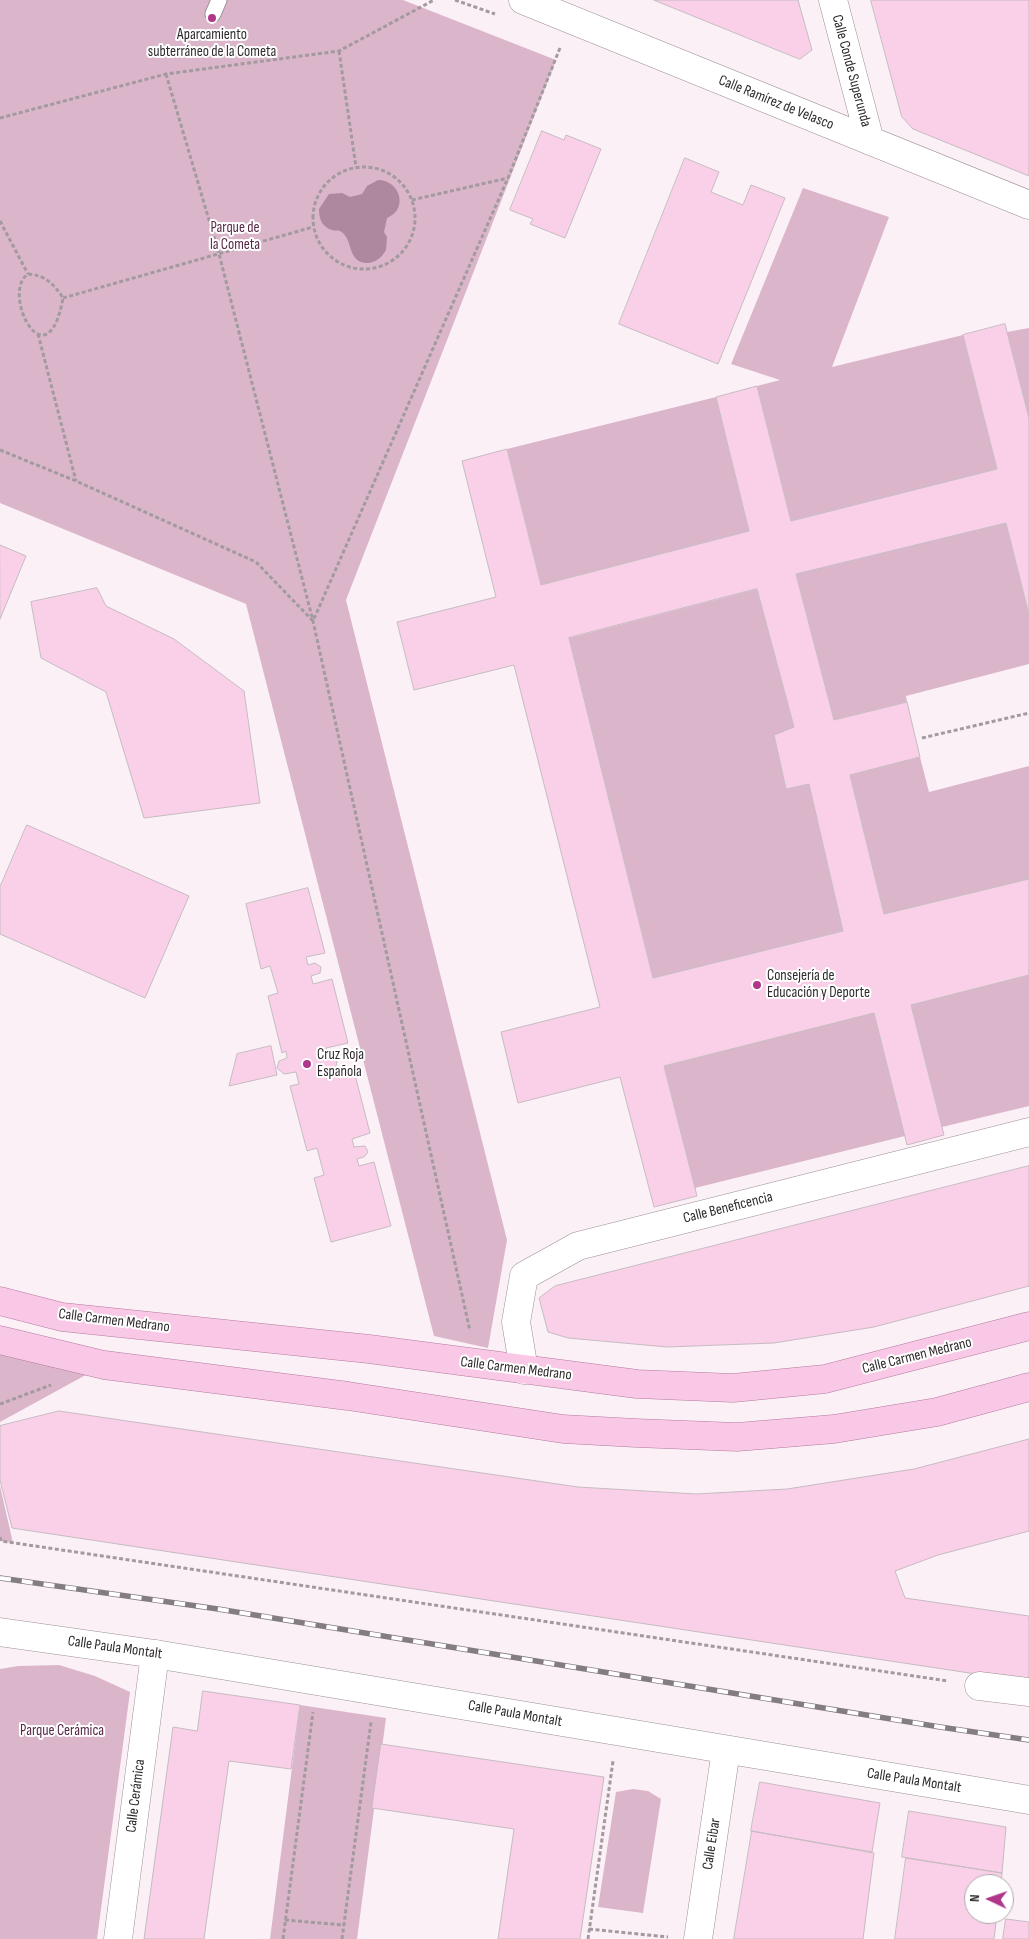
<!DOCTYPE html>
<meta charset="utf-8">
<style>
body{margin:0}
#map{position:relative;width:1029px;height:1939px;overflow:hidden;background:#fcf0f7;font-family:"Sofia Sans Condensed",sans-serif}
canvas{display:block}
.north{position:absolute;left:964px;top:1874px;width:50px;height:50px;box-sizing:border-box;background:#fff;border:1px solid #acaaab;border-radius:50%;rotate:273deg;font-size:14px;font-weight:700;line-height:20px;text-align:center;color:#2f2b2d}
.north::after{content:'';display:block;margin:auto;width:18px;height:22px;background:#af3689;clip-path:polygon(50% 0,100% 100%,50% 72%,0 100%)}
</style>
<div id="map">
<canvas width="1029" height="1939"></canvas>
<div class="north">N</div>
</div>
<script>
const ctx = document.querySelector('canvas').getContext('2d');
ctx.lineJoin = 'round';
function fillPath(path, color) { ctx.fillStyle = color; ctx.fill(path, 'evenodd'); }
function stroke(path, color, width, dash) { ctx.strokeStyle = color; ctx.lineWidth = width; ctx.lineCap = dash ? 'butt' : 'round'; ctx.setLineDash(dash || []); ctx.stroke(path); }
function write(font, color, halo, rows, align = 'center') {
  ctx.font = font + ' "Sofia Sans Condensed",sans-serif'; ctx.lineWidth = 4; ctx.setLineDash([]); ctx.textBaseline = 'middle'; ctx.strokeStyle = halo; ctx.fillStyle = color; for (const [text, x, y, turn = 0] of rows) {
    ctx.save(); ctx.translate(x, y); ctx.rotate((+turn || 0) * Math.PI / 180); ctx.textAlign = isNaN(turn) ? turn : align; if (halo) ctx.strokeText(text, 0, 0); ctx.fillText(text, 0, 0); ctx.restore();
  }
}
const green = new Path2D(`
 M0 0H403L556 60 346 600 507 1240 488 1348 434 1336 246 604 0 503Z
 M803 188 889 217 832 367 963 335 997 469 791 521 757 386 780 380 731 364Z
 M1029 328V418L1007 332Z
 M716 397 749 531 541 585 507 449Z
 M1006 523 1029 615V664L906 696 907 702 834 720 796 574Z
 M757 589 794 727 787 789 809 784 843 931 653 978 569 638Z
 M920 757 929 792 1029 766V879L884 914 850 775Z
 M1029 975V1106L942 1127 911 1005Z
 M874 1013 905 1136 695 1188 664 1066Z
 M0 1338 104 1365 0 1422Z
 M0 1486 13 1543 0 1541Z
 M59 1665 95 1676 130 1692 97 1939H0V1669L18 1666Z
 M300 1705 386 1718 357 1939H270Z
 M633 1789 648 1791 661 1799 643 1913 598 1907 616 1792Z`);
const water = new Path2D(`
 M378 180C400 180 409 209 387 218L384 232 387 237 386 250C382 257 377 262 368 263 346 263 354 238 340 231 337 230 334 231 332 230 322 227 319 219 319 209L329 194 342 193 350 197 362 194 367 186Z`);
const building = new Path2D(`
 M654 0H798L812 50 800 59Z
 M871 0H1029V176L913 129 902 117Z
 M542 131 564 140 566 135 601 149 565 238 530 224 533 219 510 210Z
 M685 158 719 172 711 192 743 205 751 185 785 198 718 364 619 324Z
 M1005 324 1029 418V615L1006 523 796 574 834 720 907 702 920 757 850 775 884 914 1029 879V975L911 1005 944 1135 907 1145 874 1013 664 1066 697 1196 654 1207 620 1077 518 1103 501 1032 600 1007 514 665 414 690 397 622 496 597 462 461 507 449 541 585 749 531 716 397 757 386 791 521 997 469 963 335ZM757 589 794 727 774 735 786 789 809 784 843 931 653 978 569 638Z
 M0 545 26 556 0 619Z
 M97 588 106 606 174 639 244 691 260 803 144 818 106 692 41 658 31 602Z
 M27 825 189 896 145 998 0 934V887Z
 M308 888 325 953 306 957 308 965 315 963 321 967 320 973 311 976 313 984 332 979 348 1043 326 1048 337 1061 334 1077 354 1071 370 1133 352 1139 354 1147 365 1146 368 1152 364 1157 357 1159 359 1166 374 1162 391 1226 331 1242 314 1178 324 1175 317 1148 307 1151 290 1086 299 1084 296 1072 284 1074 277 1068 279 1061 287 1058 286 1051 282 1053 268 996 278 993 270 966 261 969 246 904Z
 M271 1046 277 1075 229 1086 237 1054Z
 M1029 1166V1286L874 1327 774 1343 667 1347 568 1338 548 1332 539 1298 555 1286Z
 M59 1411 578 1487 696 1494 787 1489 914 1469 1029 1439V1531L938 1555 895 1571 905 1598 1029 1616V1682L12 1528 0 1480V1426Z
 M203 1691 300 1705 291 1769 229 1761 204 1939H144L173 1727 197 1731Z
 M381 1744 604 1777 580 1939H498L514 1829 372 1808Z
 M760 1782 880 1803 872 1852 751 1831Z
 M909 1811 1006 1827 1002 1873 902 1857Z
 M752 1831 874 1853 863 1939H734Z
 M906 1858 1002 1873 1001 1884H974V1914H997L994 1939H895Z
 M1006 1919 1029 1922V1939H1003Z`);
const path = new Path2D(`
 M455 0 495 14
 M339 51 356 167
 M166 74 219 254 313 621 470 1331
 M0 118 166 74 339 51 434 0
 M313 218a51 51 0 1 1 102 0a51 51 0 1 1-102 0Z
 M412 200 508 178
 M0 221 28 274
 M28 274C45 275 54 284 63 298 47 386 0 292 28 274Z
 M63 298 313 227
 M38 334 76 481
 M0 450 76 481 256 562 313 621 508 178 560 48
 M922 738 1029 713
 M0 1404 51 1385
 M0 1537 1 1541 948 1681
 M285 1920 344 1925
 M589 1929 668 1937
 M283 1939 313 1712
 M342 1939 371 1722
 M588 1939 613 1761`);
const service = new Path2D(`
 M213 14 219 0`);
const minor = new Path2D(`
 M523 0 1029 205
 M833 0 870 141
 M524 1370 516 1322 524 1276 578 1246 1029 1132
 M0 1632 155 1654 1029 1800
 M979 1686 1029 1692
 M118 1939 155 1654
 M698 1939 726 1750`);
const primary = new Path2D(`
 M0 1301 62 1317 369 1349 637 1384 733 1388 825 1379 1029 1326
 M0 1340 104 1365 348 1396 563 1429 636 1433 737 1437 834 1429 937 1412 1029 1387`);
const rail = new Path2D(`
 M0 1578 218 1609 940 1727 1029 1740`);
const markers = [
 [212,18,5,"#af3689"],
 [757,985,5,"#af3689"],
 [307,1064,5,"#af3689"]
];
const poiNames = [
 ["Aparcamiento",212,35,"center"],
 ["subterráneo de la Cometa",212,52,"center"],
 ["Consejería de",767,976],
 ["Educación y Deporte",767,993],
 ["Cruz Roja",317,1055],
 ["Española",317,1072]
];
const streetNames = [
 ["Calle Conde Superunda",851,71,75],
 ["Calle Ramírez de Velasco",776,103,22],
 ["Calle Beneficencia",728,1208,-14],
 ["Calle Carmen Medrano",114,1321,7],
 ["Calle Carmen Medrano",917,1356,-14],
 ["Calle Carmen Medrano",516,1369,7],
 ["Calle Paula Montalt",115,1648,8],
 ["Calle Paula Montalt",515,1714,10],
 ["Calle Paula Montalt",914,1781,9],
 ["Calle Cerámica",136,1796,-83],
 ["Calle Eibar",712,1844,-81]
];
const parkNames = [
 ["Parque de",235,228],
 ["la Cometa",235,245],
 ["Parque Cerámica",62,1731]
];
fillPath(green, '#dbb6cb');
fillPath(water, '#ad889e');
fillPath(building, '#f9d0e8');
stroke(building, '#c6bbc1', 1);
stroke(service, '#9b9096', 17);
stroke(minor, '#9b9096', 29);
stroke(primary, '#b17a9c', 29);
stroke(path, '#a29a9e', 3, [4, 2.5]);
stroke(service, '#fff', 15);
stroke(minor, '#fff', 28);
stroke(primary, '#fac8e7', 28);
stroke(rail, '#837c80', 5.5);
stroke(rail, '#fff', 4, [11]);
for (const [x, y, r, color] of markers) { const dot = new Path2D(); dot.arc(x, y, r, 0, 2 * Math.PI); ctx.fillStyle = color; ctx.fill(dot); stroke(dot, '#fff', 2); }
write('15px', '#2f2b2d', '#fff', poiNames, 'left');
write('15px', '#2f2b2d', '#fff', streetNames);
write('15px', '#582747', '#fff', parkNames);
</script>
